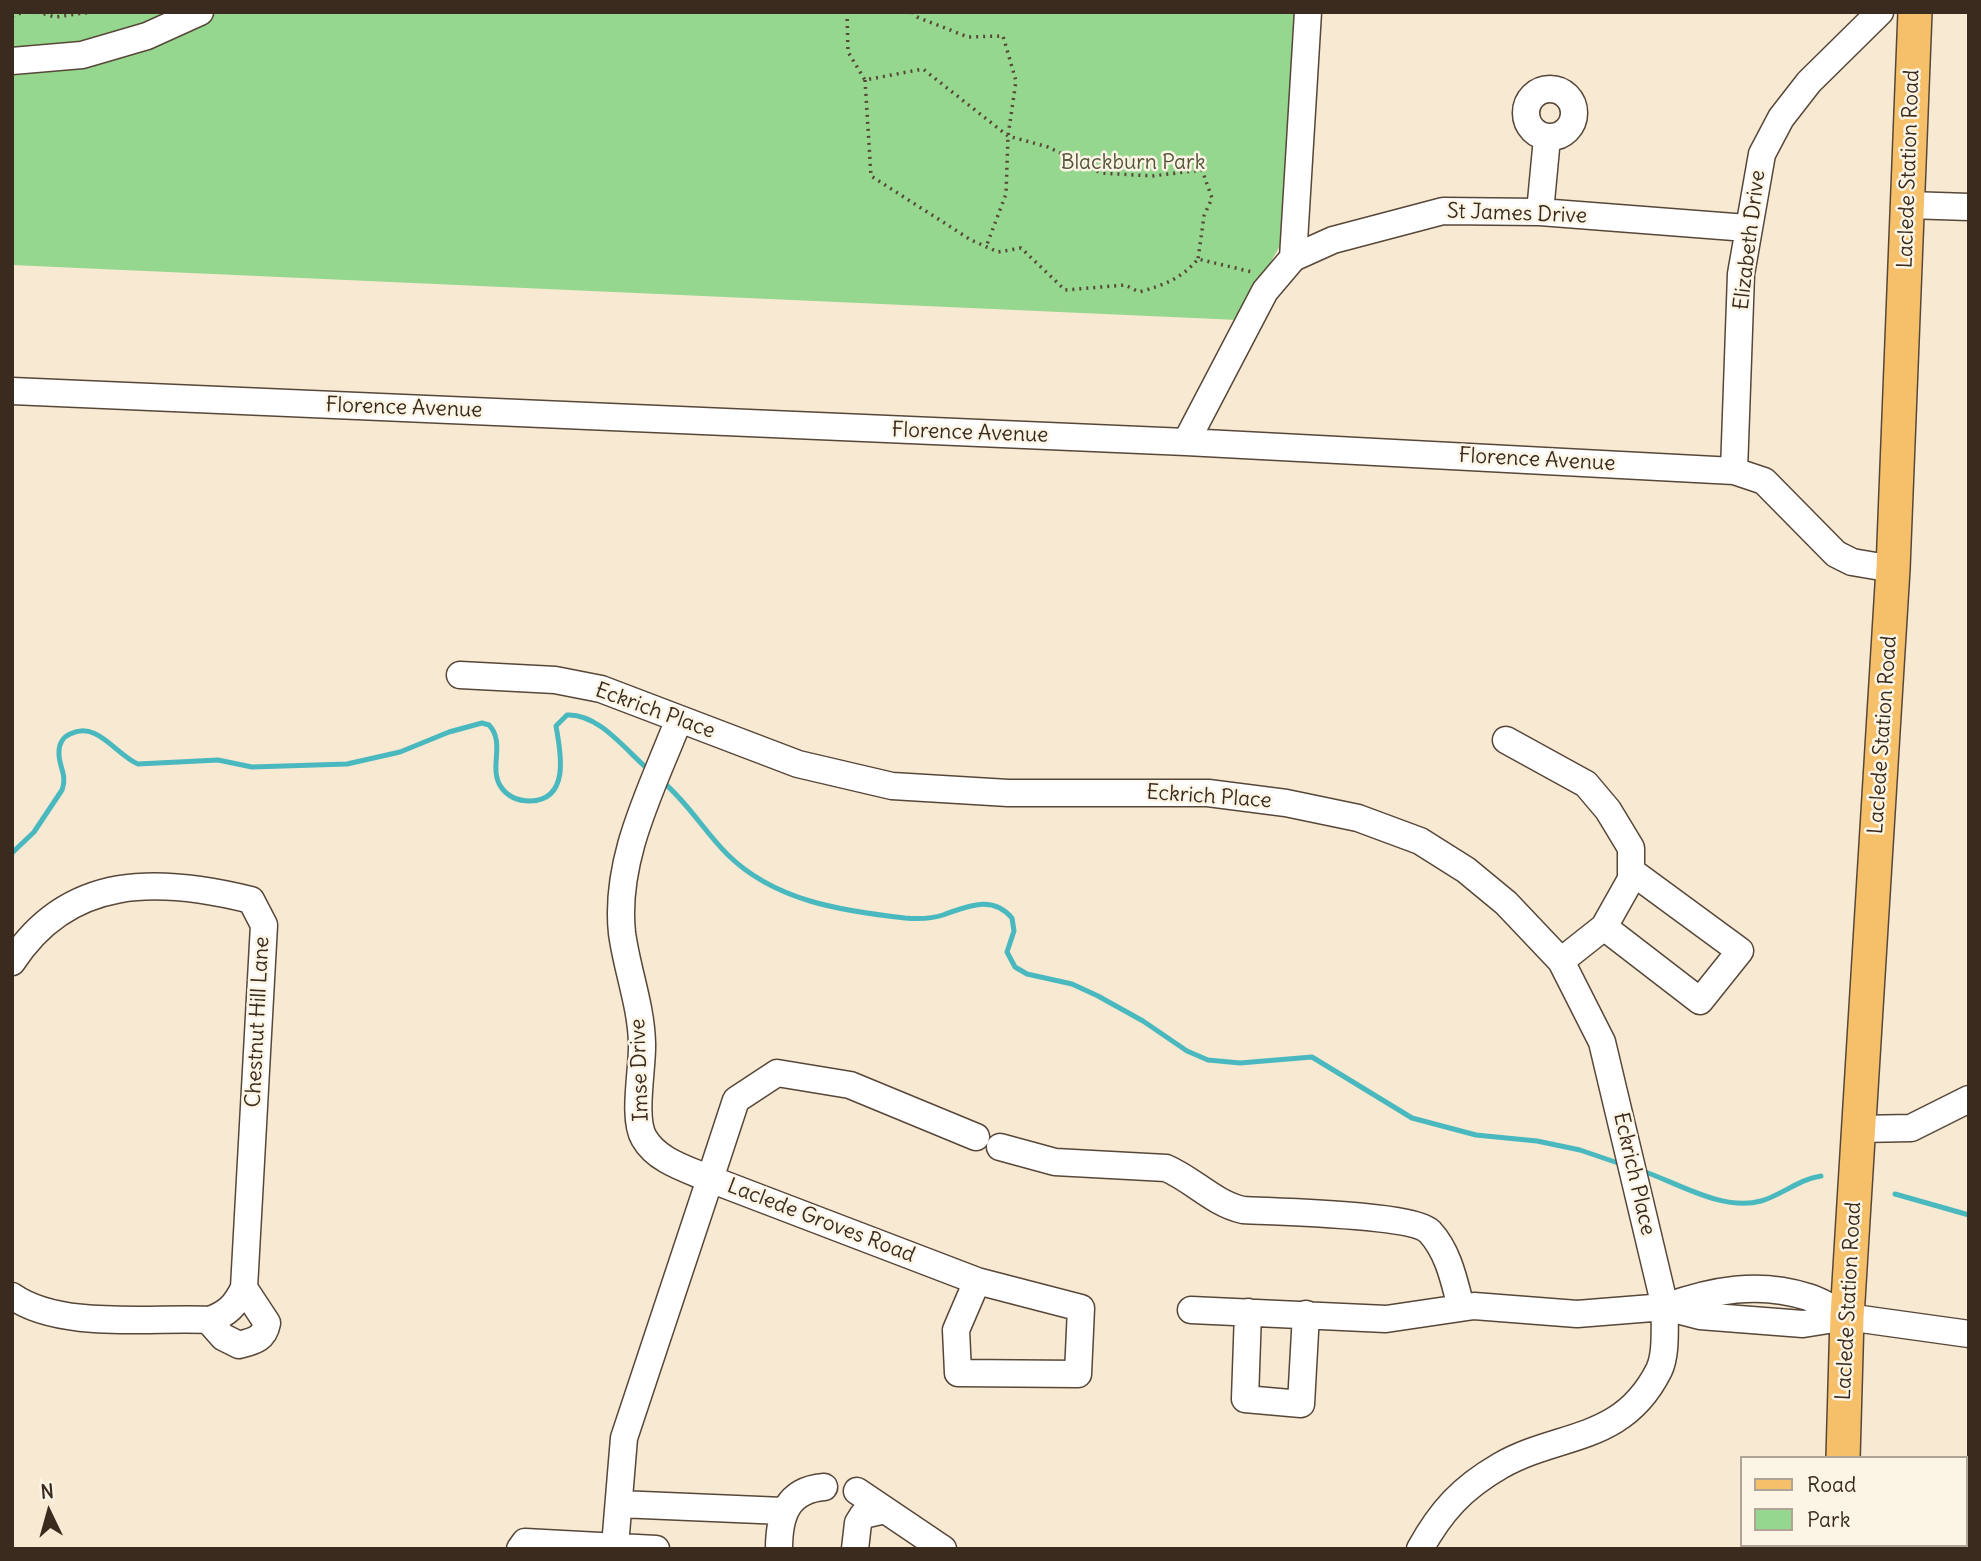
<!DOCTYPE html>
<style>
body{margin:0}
#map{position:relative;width:1981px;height:1561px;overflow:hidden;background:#f8e9d2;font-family:Delius,sans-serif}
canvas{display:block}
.frame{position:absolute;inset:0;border:14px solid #3b2a1e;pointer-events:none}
.legend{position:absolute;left:1740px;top:1456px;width:228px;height:91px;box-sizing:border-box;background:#fcf5e5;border:2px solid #afa495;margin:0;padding:9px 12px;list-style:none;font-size:21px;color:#3b2a1e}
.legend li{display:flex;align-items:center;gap:14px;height:35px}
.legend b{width:35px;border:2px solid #afa495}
.north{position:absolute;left:14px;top:1477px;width:70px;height:70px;-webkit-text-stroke:5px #fcf5e5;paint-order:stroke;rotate:355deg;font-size:19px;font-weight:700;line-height:28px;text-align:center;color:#3b2a1e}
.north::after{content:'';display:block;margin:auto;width:24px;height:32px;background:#3b2a1e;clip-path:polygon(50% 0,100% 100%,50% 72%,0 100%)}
</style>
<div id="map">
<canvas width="1981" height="1561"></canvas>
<div class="frame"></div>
<ul class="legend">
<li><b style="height:9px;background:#f6c06b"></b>Road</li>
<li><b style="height:19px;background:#95d78e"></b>Park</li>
</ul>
<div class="north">N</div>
</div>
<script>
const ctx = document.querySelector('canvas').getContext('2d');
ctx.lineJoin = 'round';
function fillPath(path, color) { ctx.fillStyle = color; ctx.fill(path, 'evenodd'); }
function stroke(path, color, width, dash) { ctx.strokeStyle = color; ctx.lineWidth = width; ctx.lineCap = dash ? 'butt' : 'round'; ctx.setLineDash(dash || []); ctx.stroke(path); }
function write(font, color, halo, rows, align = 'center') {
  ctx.font = font + ' Delius,sans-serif'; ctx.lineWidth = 5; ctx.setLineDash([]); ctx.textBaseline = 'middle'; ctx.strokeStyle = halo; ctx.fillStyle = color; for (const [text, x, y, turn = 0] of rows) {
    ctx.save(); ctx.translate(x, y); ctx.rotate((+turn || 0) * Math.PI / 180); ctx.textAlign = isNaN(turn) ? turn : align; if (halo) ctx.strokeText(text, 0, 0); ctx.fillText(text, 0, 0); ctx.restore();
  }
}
const green = new Path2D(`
 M12 12H1301L1286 235 1238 320 12 265Z`);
const stream = new Path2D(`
 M663 782C688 803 704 831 727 854 774 901 842 911 905 918 917 919 931 919 943 915 966 907 992 894 1012 918L1014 931 1007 952 1015 967 1027 974 1072 984 1098 996 1143 1021 1187 1051 1208 1060 1240 1063 1312 1057 1412 1118 1476 1135 1537 1141 1580 1150 1621 1164
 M12 853 34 832 62 790C68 775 58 766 59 752 59 744 63 737 70 734 97 720 116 755 138 764L218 760 252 767 347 764 400 752 449 732 482 723 489 725C506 743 488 768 501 787 508 797 518 801 530 801 570 800 561 753 556 726L567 715C599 713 627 752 650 771
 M1640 1170C1676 1182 1723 1212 1761 1201 1782 1195 1799 1179 1821 1176
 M1895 1194 1969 1215`);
const path = new Path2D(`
 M37 12 55 17 92 12
 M847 12 848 52 865 80 923 69 1008 136 1048 147 1101 173 1152 176 1202 170 1212 198 1204 216 1198 259
 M912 12 917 17 968 37 1003 36 1016 81 1008 136 1006 194 986 247
 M12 16 24 12
 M865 80 871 176 971 240 998 252 1021 248 1065 290 1125 285 1139 292C1164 285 1181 279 1198 259L1252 272`);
const minor = new Path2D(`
 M12 61 82 55 147 36 200 12
 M1526 113a24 24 0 1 1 48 0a24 24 0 1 1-48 0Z
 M1908 205 1969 207
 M1540 212 1547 138
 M1293 258 1333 240 1443 211 1540 212 1747 228
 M12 391 1186 442 1734 471 1764 481 1836 554 1852 562 1893 569
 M1186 442 1265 291 1293 258 1308 12
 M1734 471 1741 274 1762 154 1781 118 1809 82 1880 12
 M460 675 555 680 601 689 798 764 892 786 1008 793H1208L1286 803 1358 818 1420 841 1466 870 1506 903 1561 961 1602 1042 1665 1307C1664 1326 1667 1353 1659 1370 1622 1444 1559 1432 1500 1466 1462 1488 1441 1511 1420 1549
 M1506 740 1586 784 1608 810 1631 848V879L1604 927 1561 961
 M1604 927 1700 1001 1740 951 1631 871
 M12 962C69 874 159 877 251 900L264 925 244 1288C235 1306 228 1313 210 1320 152 1317 60 1330 12 1296
 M1859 1129 1911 1128 1969 1099
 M976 1137 850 1085 777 1073 736 1100 710 1179 977 1281 956 1330 958 1373 1078 1374 1081 1308 977 1281
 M1000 1147 1055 1162 1166 1168C1194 1180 1213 1203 1243 1210 1275 1212 1412 1214 1430 1232 1449 1253 1454 1281 1461 1307
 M1665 1307C1712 1290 1759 1281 1808 1297 1822 1301 1835 1310 1847 1317
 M1191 1310 1386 1319 1474 1306 1577 1314 1665 1307 1700 1316 1803 1324 1847 1317 1969 1334
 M1248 1312 1245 1399 1301 1404 1306 1314
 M208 1320 223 1337 239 1345C254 1341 264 1339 267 1323L244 1288
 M857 1491 943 1549
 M619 1504 783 1511
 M615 1546 624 1438 710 1179C687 1169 657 1161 644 1138 632 1118 643 1067 642 1043 641 1005 627 970 622 933 614 858 653 787 679 719
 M520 1549 525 1542 656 1549
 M779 1549C779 1516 787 1490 824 1487
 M855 1549 858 1523 863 1515 885 1510`);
const major = new Path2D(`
 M1843 1458 1847 1317 1893 569 1915 12
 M1840 1549V1545`);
const parkNames = [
 ["Blackburn Park",1133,163]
];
const streetNames = [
 ["Laclede Station Road",1909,169,-88],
 ["St James Drive",1517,214,2],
 ["Elizabeth Drive",1750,240,-83],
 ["Florence Avenue",404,408,2],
 ["Florence Avenue",970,433,2],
 ["Florence Avenue",1537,460,3],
 ["Eckrich Place",655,711,20],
 ["Laclede Station Road",1883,735,-86],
 ["Eckrich Place",1209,797,4],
 ["Chestnut Hill Lane",258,1022,-87],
 ["Imse Drive",640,1070,-92],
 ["Eckrich Place",1634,1174,77],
 ["Laclede Groves Road",821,1221,21],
 ["Laclede Station Road",1849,1301,-87]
];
fillPath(green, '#95d78e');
stroke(stream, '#4ab9bf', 5);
stroke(minor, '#574739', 29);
stroke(major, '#574739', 36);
stroke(path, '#574739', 3.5, [2, 5]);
stroke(minor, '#fff', 26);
stroke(major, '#f6c06b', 33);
write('21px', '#52553a', '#fcf5e5', parkNames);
write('21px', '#3b2a1e', '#fcf5e5', streetNames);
</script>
